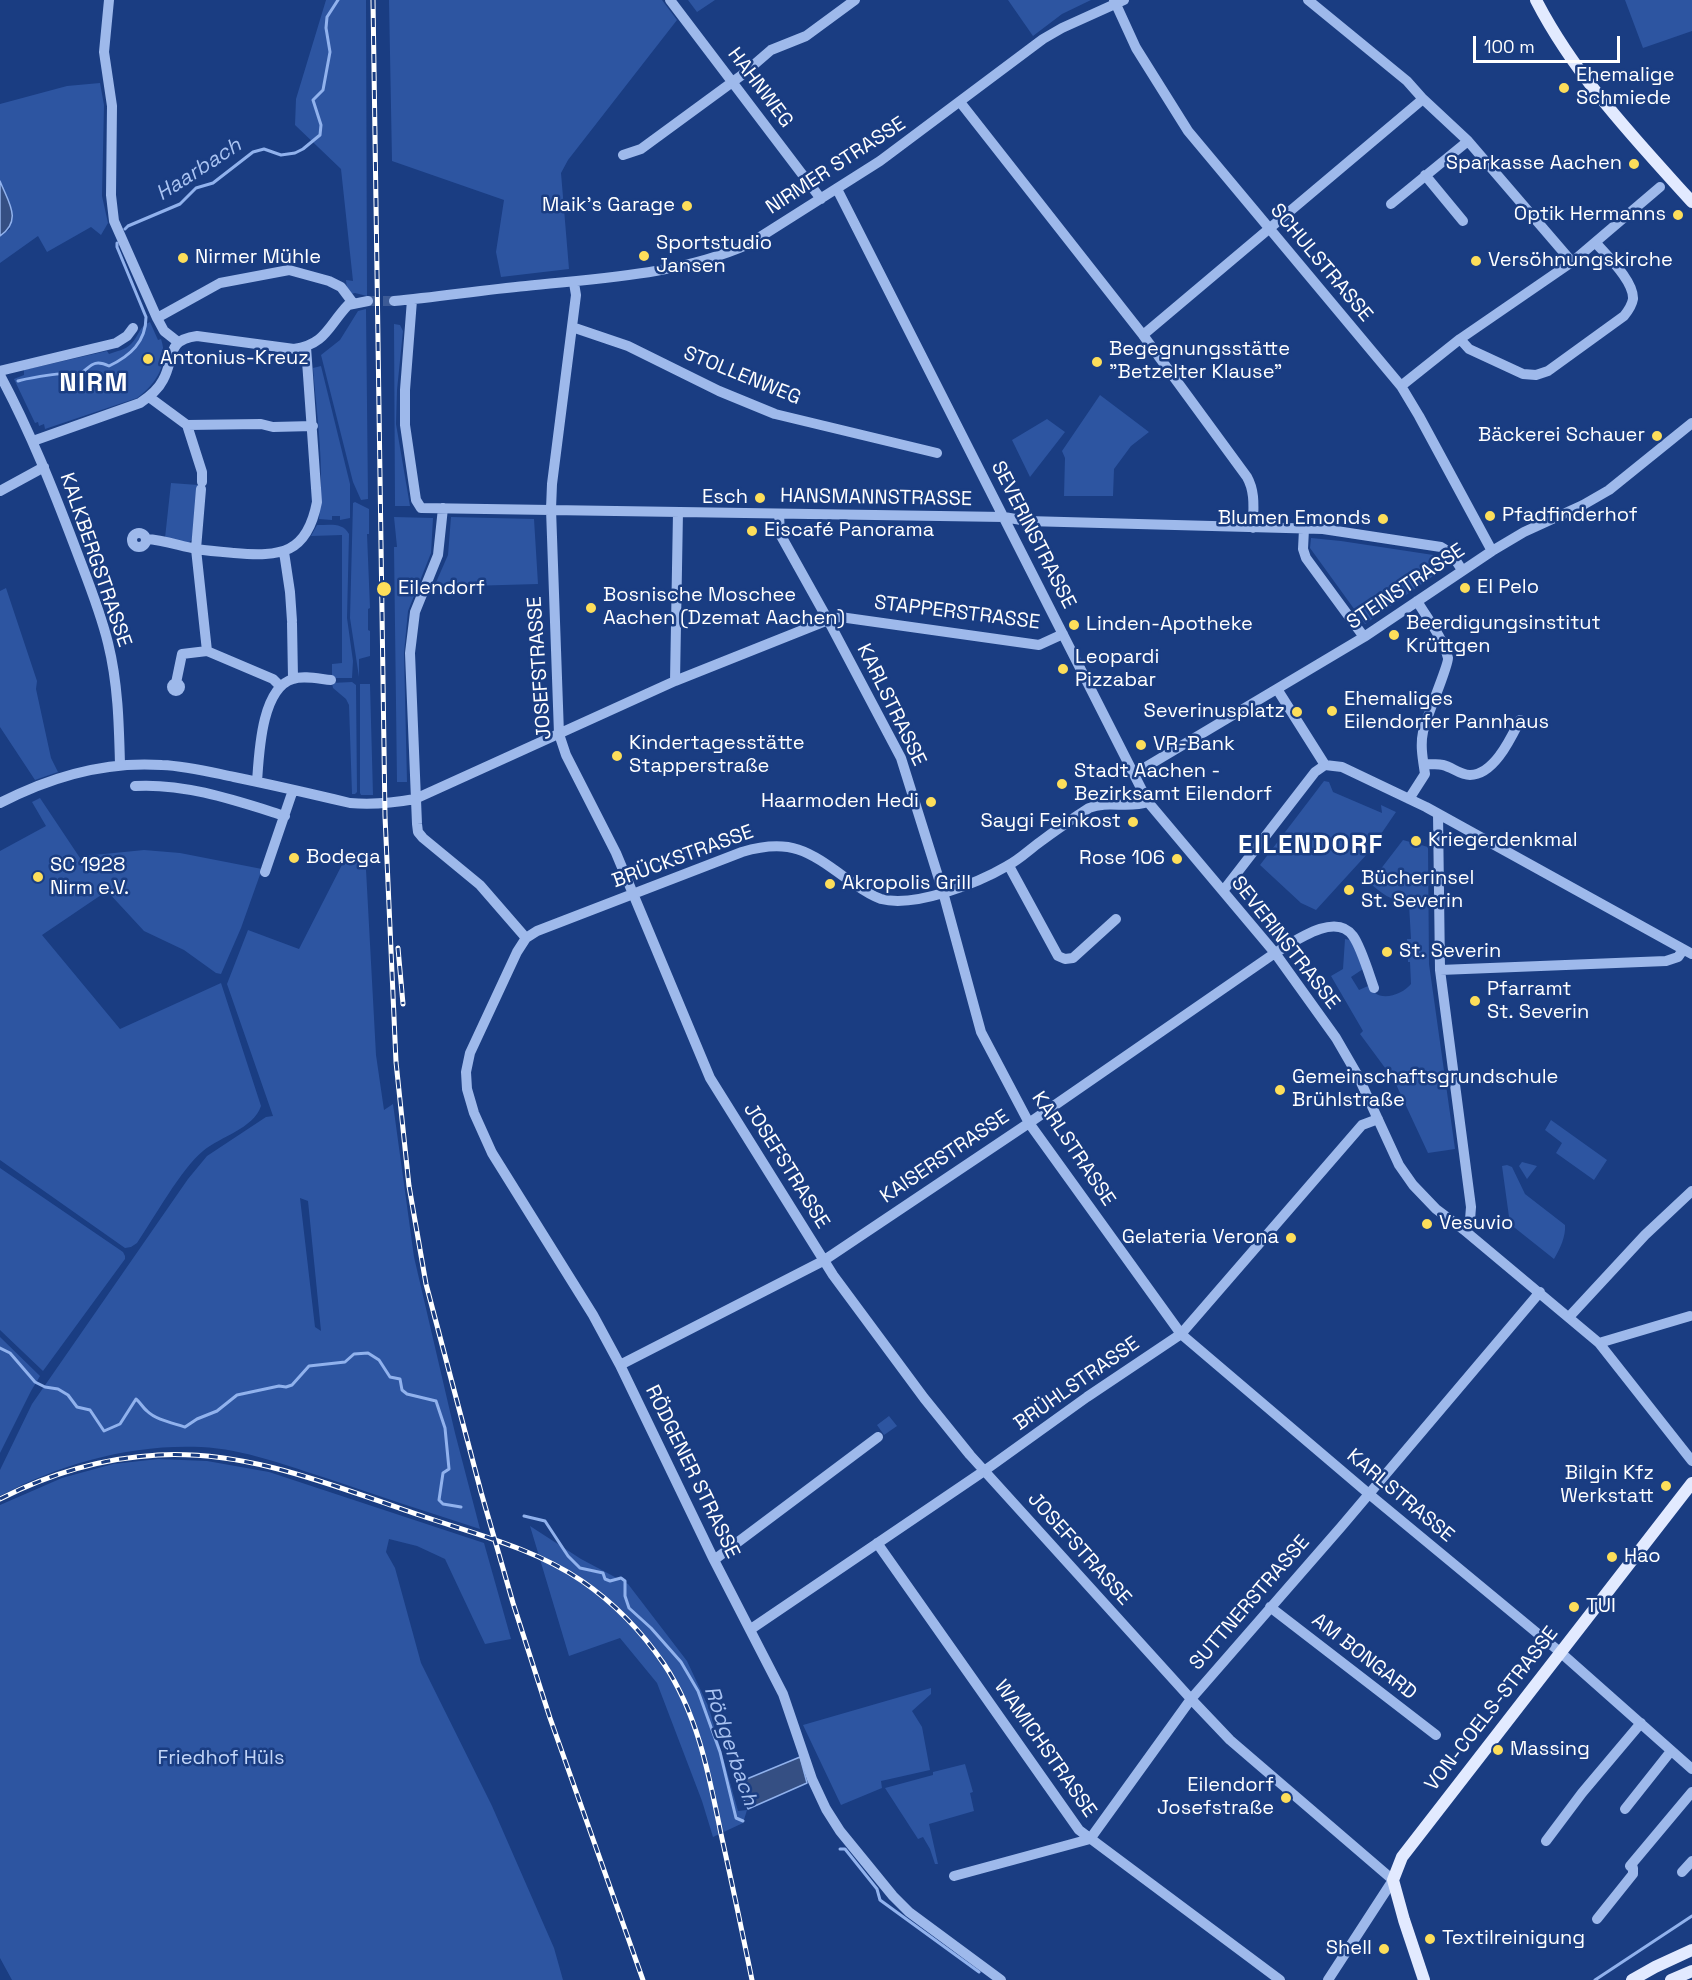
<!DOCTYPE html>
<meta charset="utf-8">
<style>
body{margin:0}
#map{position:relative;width:1692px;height:1980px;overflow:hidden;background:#1a3d82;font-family:"Space Grotesk",sans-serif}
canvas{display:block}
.scale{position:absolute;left:1473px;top:36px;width:147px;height:27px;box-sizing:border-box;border:3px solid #fff;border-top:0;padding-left:8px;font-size:18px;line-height:21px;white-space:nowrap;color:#fff;-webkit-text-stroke:4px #1a3d82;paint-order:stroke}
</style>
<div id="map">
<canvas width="1692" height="1980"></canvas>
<div class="scale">100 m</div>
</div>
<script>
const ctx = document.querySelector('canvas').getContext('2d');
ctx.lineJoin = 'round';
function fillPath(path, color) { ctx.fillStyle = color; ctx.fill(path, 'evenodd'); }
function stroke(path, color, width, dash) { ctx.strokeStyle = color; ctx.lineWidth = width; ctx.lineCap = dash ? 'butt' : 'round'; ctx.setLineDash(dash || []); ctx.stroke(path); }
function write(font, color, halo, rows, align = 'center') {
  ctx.font = font + ' "Space Grotesk",sans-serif'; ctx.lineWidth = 5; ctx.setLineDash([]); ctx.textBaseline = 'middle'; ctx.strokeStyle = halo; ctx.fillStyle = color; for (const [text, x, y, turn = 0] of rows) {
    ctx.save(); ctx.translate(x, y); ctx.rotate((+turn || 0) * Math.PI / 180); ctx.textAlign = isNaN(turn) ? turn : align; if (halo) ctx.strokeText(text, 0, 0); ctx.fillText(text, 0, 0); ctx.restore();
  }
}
const green = new Path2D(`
 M326 0H366L367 296 355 293 351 294 347 289 346 280 353 281 341 169 295 125 296 99Z
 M389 0H662L677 20 568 160 561 173 569 269 501 277 496 252 504 200 392 161Z
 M688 0H715L697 12Z
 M1008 0H1091L1062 14 1033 36Z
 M1625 0H1692V31L1643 48Z
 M100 83 104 105 102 196 108 223 101 235 91 227 47 252 38 236 0 263V236L10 229 5 196 0 181V104L67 86Z
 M366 309 368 499 361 500 353 482 321 355 340 340 358 311Z
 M150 322 158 340 161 339C169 364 157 383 137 398L45 429 44 424 39 426 38 422 35 423 14 379 24 375V370L107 351 109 354C117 351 125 350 131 344 139 336 139 326 150 322Z
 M394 324 400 325 403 331 397 390 396 424 410 506H395Z
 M321 366 350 484V518L340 520V516H332V520L319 519C325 470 317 418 313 368Z
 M1100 395 1149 432 1131 446 1114 469 1113 496H1064L1065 458 1062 451Z
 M1047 419 1065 432 1030 477 1012 440Z
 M171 483 198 485 193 539 188 543 165 538Z
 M355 502 369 509V534H367L370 608 368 609V630L370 631V656L359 659V677L350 618 353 503Z
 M394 517 433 518 431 553 408 611 404 653 407 782H397L394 547H397Z
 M451 517 534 519 538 584 434 587 448 555Z
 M317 525C329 525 343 522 349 534L347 618 353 661 352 678H332V664L342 663V535L311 536Z
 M1311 538 1341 541 1440 556 1446 567 1365 624 1310 548Z
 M6 588 37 681 36 689 51 758 58 772 35 780 0 727V591Z
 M352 682 356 685 357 792 355 794H352L349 705 346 699 333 688 332 683Z
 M360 684H370L373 795H361L360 793Z
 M1324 781 1329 782 1333 792 1382 813 1381 805 1396 812 1368 853 1316 910 1301 903 1260 865Z
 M40 798 90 873 93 870 84 856 144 850 180 853 262 869 241 928 221 974 216 973 184 950 144 931 107 891 42 935 120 1029 221 983 261 1106C253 1129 221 1136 203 1151 181 1169 154 1218 137 1243L131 1247 125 1248 0 1160V851L46 826 32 802Z
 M1403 840 1428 847 1429 964 1455 1149 1428 1153 1394 1080 1360 1034 1363 1031 1331 976 1343 969 1345 939 1350 940 1357 952 1363 969 1351 977 1359 990 1368 986C1370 988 1372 991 1375 993 1385 1001 1404 993 1411 984L1410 962H1408L1407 939H1411L1409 904 1407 902C1390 900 1382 894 1370 883Z
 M365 851 376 1055 384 1110 393 1104 414 1257 455 1433 480 1529C430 1513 379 1496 329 1479 288 1466 244 1449 201 1447 131 1444 62 1463 0 1496V1470L32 1404 188 1179 207 1156 266 1117 273 1116 227 984 248 930 299 949 348 853ZM300 1198 308 1201 321 1331 315 1327Z
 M1551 1120 1607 1160 1594 1180 1556 1153 1562 1143 1545 1130Z
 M1522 1162 1537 1166 1527 1179 1519 1166Z
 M1507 1165 1512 1167 1525 1194 1565 1225C1566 1236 1560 1249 1554 1259L1510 1224 1502 1166Z
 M0 1168 123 1252 125 1256V1259L43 1371 0 1330Z
 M0 1337 40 1376 31 1391 0 1453Z
 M889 1416 897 1426 884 1435 877 1425Z
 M158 1459 207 1461 269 1472 484 1543 511 1639 485 1644 445 1559 417 1546 389 1539 386 1552 395 1568 421 1663 492 1806 554 1948 563 1980H12L0 1958V1505L62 1478 113 1464Z
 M530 1526 581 1559 628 1584 687 1661 709 1708 738 1811 747 1810 743 1823 713 1837 702 1801 657 1683 620 1638 569 1656Z
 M931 1688V1694L912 1711 922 1727 930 1770 881 1781 882 1788 841 1805 803 1725Z
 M965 1764 973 1792 970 1793 974 1811 929 1824 938 1864H935L930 1849 923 1837 918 1839 885 1788 933 1775V1772Z`);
const water = new Path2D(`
 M0 181C8 202 23 220 0 236Z
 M800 1757 807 1783 748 1809 737 1783Z`);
const stream = new Path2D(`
 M125 229 128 226 180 204 196 188 213 183 253 152 264 149 281 155 295 153 303 149 320 135 321 125 313 100 323 90 330 52 326 28 327 17 338 0
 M18 381C24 379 57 373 61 374 67 375 68 379 75 376 90 371 90 357 109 366 130 356 146 342 146 317L117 247V243
 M0 1348 10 1353 35 1382 45 1387 58 1389 68 1395 77 1407 90 1410 104 1431 120 1424 136 1399C141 1403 142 1407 147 1411 156 1420 173 1423 185 1427L197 1419 217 1411 237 1395 279 1386 286 1387 292 1385 309 1366 345 1362 354 1354 368 1353 379 1360 390 1377 400 1379 402 1390 407 1394 436 1401 445 1428 449 1469 443 1473 439 1500 443 1504 461 1507
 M524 1516 545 1521 568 1556 580 1568 603 1573 605 1579 610 1581 621 1578 625 1581V1596L629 1608 651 1628 681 1662 698 1691 720 1752 736 1818 743 1821
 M840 1849H845L877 1889 880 1900 979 1972
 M1595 1980 1692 1916`);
const minorTunnel = new Path2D(`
 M368 301H394`);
const minor = new Path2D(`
 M109 0 104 52 112 106 111 195 114 221 157 318 164 331 178 342
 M670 0 821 199
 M1114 0 1136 48 1188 131 1401 386 1419 416 1492 551
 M1308 0 1407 81 1423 99 1468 141 1572 262
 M960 102 1143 335 1247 477C1256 493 1253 510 1253 528
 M623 155 641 149 742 75 771 50 806 36 855 0
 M1425 175 1463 221
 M837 189 1148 802 1275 953 1336 1038 1358 1076 1399 1165 1413 1185 1436 1209 1464 1230 1599 1343 1692 1461
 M1391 204 1468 141
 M574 283 576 295 552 484 551 509 559 734 566 755 616 853 710 1078 833 1275 924 1398 970 1455 1191 1699 1230 1740 1393 1880 1328 1980
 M412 300 405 390V425L416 500 421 508 1004 517 1027 521 1323 529 1441 547 1451 553 1462 570
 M394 301C438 297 482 290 526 286 601 278 679 275 749 244L880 161 1043 39 1062 28 1124 0
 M157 318 220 283 289 270 329 281 341 287 353 303
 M572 327 628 346 719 391 775 414 937 453
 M1143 335 1423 99
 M1460 339 1469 349 1523 374 1536 375 1548 371 1624 316C1628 311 1632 305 1633 299 1634 281 1607 256 1596 243
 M0 371 116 343 127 336 133 328
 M0 375C30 431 53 489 75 547 87 579 100 610 108 643 118 683 119 724 120 765
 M1401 386 1460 339 1572 262 1660 187
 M149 397 187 425 261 424 273 427 313 426
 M187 425 202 472V482
 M33 441 140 403C149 397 158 390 163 380 175 359 165 340 197 336L294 349C326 344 328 326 348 305L368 301
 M201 489 196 549 207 651
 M0 491 44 467
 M443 508 438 555 415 612 410 653 417 824 418 832 423 838 480 885 526 938
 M779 514 780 534 828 620 901 758 943 892 981 1032 1029 1123 1181 1334 1369 1494 1560 1652 1692 1769
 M1304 529 1303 549 1306 558 1364 637
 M132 540a7 7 0 1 1 14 0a7 7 0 1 1-14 0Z
 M146 539C164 540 180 546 197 549 209 551 222 552 234 553 281 557 307 554 317 502L306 347
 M284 552 290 592 292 621
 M292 623 293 678
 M675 681 678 512
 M172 687a4 4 0 1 1 8 0a4 4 0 1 1-8 0Z
 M176 683 182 654 207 651 273 679 280 686
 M1277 689 1325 765
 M1424 764C1430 764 1437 764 1443 765 1452 767 1460 775 1470 775 1494 775 1511 738 1520 720
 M1325 765 1342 767 1426 807 1692 954
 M1134 774 1364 637 1492 551 1524 532 1583 505 1609 490 1692 423
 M257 782C259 755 261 688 293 679 303 675 320 679 331 680
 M135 786C186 783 237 801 285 816
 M1409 799 1425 774C1423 760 1420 746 1423 732 1426 717 1449 665 1448 658 1443 638 1427 618 1417 601
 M0 803C50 777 105 761 162 765 187 766 210 772 234 777 273 785 312 794 350 803 372 805 393 803 415 799L675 681 828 620 840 617 1039 645 1063 634
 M1438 814 1440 970 1471 1207 1470 1220 1464 1230
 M1009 866 1058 956 1065 959 1073 958 1116 919
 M265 872 293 790
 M1223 891 1315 772 1325 765
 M1440 970 1666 961 1678 957 1683 950
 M1569 1317 1645 1235 1692 1191
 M1599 1343 1690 1316
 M620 1365 823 1261 1029 1123 1275 953C1294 942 1335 911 1353 936 1361 947 1369 974 1374 988
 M877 1543 1079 1830 1280 1980
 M714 1560 878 1437
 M1270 1607 1436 1735
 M751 1629 984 1471 1087 1397 1181 1334 1362 1125 1378 1119
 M1625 1809 1671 1751
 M1546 1841 1582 1793 1641 1723
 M1682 1872 1692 1861
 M954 1876 1090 1839 1191 1699 1341 1527 1540 1292
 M1597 1919 1633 1874V1868L1630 1866 1692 1792
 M1001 1980 909 1912 893 1896 840 1831 826 1809 812 1779 783 1694 714 1560 620 1365 593 1315 492 1153 474 1113 467 1089 466 1072 470 1053 517 952 526 938 537 931 742 852C792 837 810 852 850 881 860 888 869 895 881 899 915 908 978 883 1007 866 1019 860 1029 850 1040 842 1056 830 1072 819 1089 808 1108 800 1128 809 1148 802`);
const major = new Path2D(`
 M1536 0C1575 76 1635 139 1692 202
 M1424 1980 1404 1920 1393 1880 1402 1857 1692 1483
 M1632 1980 1655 1967 1692 1950
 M1671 1980 1692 1971`);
const rail = new Path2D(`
 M373 0 385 816 396 1062 409 1186 426 1284 481 1492 513 1603 550 1718 643 1980
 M398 948 403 1004
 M0 1499C49 1474 103 1458 158 1455 251 1450 339 1488 425 1517 479 1535 535 1549 582 1581 614 1603 642 1632 664 1664 698 1715 709 1775 721 1834 732 1883 742 1931 752 1980`);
const markers = [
 [1564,88,6,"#fdde5a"],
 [1634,164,6,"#fdde5a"],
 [687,206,6,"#fdde5a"],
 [1678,215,6,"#fdde5a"],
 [644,256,6,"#fdde5a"],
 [183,258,6,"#fdde5a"],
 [1476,261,6,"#fdde5a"],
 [148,359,6,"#fdde5a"],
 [1097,362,6,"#fdde5a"],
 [1657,436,6,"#fdde5a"],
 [760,498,6,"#fdde5a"],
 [1490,516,6,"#fdde5a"],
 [1383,519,6,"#fdde5a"],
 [752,531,6,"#fdde5a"],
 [1465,588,6,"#fdde5a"],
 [384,589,8,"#fdde5a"],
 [591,608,6,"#fdde5a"],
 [1074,625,6,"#fdde5a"],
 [1394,635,6,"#fdde5a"],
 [1063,669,6,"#fdde5a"],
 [1332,711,6,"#fdde5a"],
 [1297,712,6,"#fdde5a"],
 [1141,745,6,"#fdde5a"],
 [617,756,6,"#fdde5a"],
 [1062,784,6,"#fdde5a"],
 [931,802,6,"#fdde5a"],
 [1133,822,6,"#fdde5a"],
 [1416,841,6,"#fdde5a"],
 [294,858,6,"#fdde5a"],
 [1177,859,6,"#fdde5a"],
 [38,877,6,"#fdde5a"],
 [830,884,6,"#fdde5a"],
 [1349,890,6,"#fdde5a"],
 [1387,952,6,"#fdde5a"],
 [1475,1001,6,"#fdde5a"],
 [1280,1090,6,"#fdde5a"],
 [1427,1224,6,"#fdde5a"],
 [1291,1238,6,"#fdde5a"],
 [1666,1486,6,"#fdde5a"],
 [1612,1557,6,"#fdde5a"],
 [1574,1607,6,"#fdde5a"],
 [1498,1750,6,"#fdde5a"],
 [1286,1798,6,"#fdde5a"],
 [1430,1939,6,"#fdde5a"],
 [1384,1949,6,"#fdde5a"]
];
const poiNames = [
 ["Ehemalige",1576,76],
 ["Schmiede",1576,99],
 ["Sparkasse Aachen",1622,164,"right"],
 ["Maik's Garage",675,206,"right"],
 ["Optik Hermanns",1666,215,"right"],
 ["Sportstudio",656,244],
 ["Jansen",656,267],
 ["Nirmer Mühle",195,258],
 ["Versöhnungskirche",1488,261],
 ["Begegnungsstätte",1109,350],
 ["\"Betzelter Klause\"",1109,373],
 ["Antonius-Kreuz",160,359],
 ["Bäckerei Schauer",1645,436,"right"],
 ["Esch",748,498,"right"],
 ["Pfadfinderhof",1502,516],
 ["Blumen Emonds",1371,519,"right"],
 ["Eiscafé Panorama",764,531],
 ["El Pelo",1477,588],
 ["Eilendorf",398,589],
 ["Bosnische Moschee",603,596],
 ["Aachen (Dzemat Aachen)",603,619],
 ["Beerdigungsinstitut",1406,624],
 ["Krüttgen",1406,647],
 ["Linden-Apotheke",1086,625],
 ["Leopardi",1075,658],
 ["Pizzabar",1075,681],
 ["Ehemaliges",1344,700],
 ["Eilendorfer Pannhaus",1344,723],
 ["Severinusplatz",1285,712,"right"],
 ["Kindertagesstätte",629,744],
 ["Stapperstraße",629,767],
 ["VR-Bank",1153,745],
 ["Stadt Aachen -",1074,772],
 ["Bezirksamt Eilendorf",1074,795],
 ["Haarmoden Hedi",919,802,"right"],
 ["Saygi Feinkost",1121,822,"right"],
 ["Kriegerdenkmal",1428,841],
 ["Bodega",306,858],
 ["Rose 106",1165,859,"right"],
 ["SC 1928",50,866],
 ["Nirm e.V.",50,889],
 ["Bücherinsel",1361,879],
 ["St. Severin",1361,902],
 ["Akropolis Grill",842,884],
 ["St. Severin",1399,952],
 ["Pfarramt",1487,990],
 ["St. Severin",1487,1013],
 ["Gemeinschaftsgrundschule",1292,1078],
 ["Brühlstraße",1292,1101],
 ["Vesuvio",1439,1224],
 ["Gelateria Verona",1279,1238,"right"],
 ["Bilgin Kfz",1654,1474,"right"],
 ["Werkstatt",1654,1497,"right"],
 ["Hao",1624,1557],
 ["TUI",1586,1607],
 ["Massing",1510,1750],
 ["Eilendorf",1274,1786,"right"],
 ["Josefstraße",1274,1809,"right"],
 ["Textilreinigung",1442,1939],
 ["Shell",1372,1949,"right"]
];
const streetNames = [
 ["HAHNWEG",760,88,53],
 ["NIRMER STRASSE",836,166,-33],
 ["SCHULSTRASSE",1321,263,50],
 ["STOLLENWEG",742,376,22],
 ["HANSMANNSTRASSE",876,498,1],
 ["SEVERINSTRASSE",1033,535,63],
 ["KALKBERGSTRASSE",95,560,71],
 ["STEINSTRASSE",1406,587,-34],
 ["STAPPERSTRASSE",957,613,7],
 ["JOSEFSTRASSE",540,668,-94],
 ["KARLSTRASSE",891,705,64],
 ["BRÜCKSTRASSE",683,857,-20],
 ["SEVERINSTRASSE",1285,943,52],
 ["KARLSTRASSE",1073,1149,56],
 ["KAISERSTRASSE",945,1157,-34],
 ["JOSEFSTRASSE",786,1166,58],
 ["BRÜHLSTRASSE",1077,1384,-35],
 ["RÖDGENER STRASSE",692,1472,64],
 ["KARLSTRASSE",1400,1496,40],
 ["JOSEFSTRASSE",1079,1549,48],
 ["SUTTNERSTRASSE",1250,1603,-49],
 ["AM BONGARD",1364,1657,38],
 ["VON-COELS-STRASSE",1492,1709,-52],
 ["WAMICHSTRASSE",1045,1749,55]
];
const parkNames = [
 ["Friedhof Hüls",221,1759]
];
const waterNames = [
 ["Haarbach",199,170,-33],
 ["Rödgerbach",730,1746,71]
];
const districtNames = [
 ["NIRM",94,384],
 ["EILENDORF",1311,846]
];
fillPath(green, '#2d55a1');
fillPath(water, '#354f83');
stroke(water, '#91b2ed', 1.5);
stroke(stream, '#91b2ed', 3);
stroke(minorTunnel, '#3c5a95', 10, [10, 5]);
stroke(minor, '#9eb9eb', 10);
stroke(major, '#e2eaff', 12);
stroke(rail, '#fff', 5);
stroke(rail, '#1a3d82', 3, [9]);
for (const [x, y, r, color] of markers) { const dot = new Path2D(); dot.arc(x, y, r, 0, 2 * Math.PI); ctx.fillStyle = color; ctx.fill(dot); stroke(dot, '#1a3d82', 2); }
write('20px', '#fff', '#1a3d82', poiNames, 'left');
write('20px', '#fff', '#1a3d82', streetNames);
write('20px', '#c3d6f8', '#1a3d82', parkNames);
write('italic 21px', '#a9c3f2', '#1a3d82', waterNames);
ctx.letterSpacing = '1.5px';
write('bold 26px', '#fff', '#1a3d82', districtNames);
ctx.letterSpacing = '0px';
</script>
